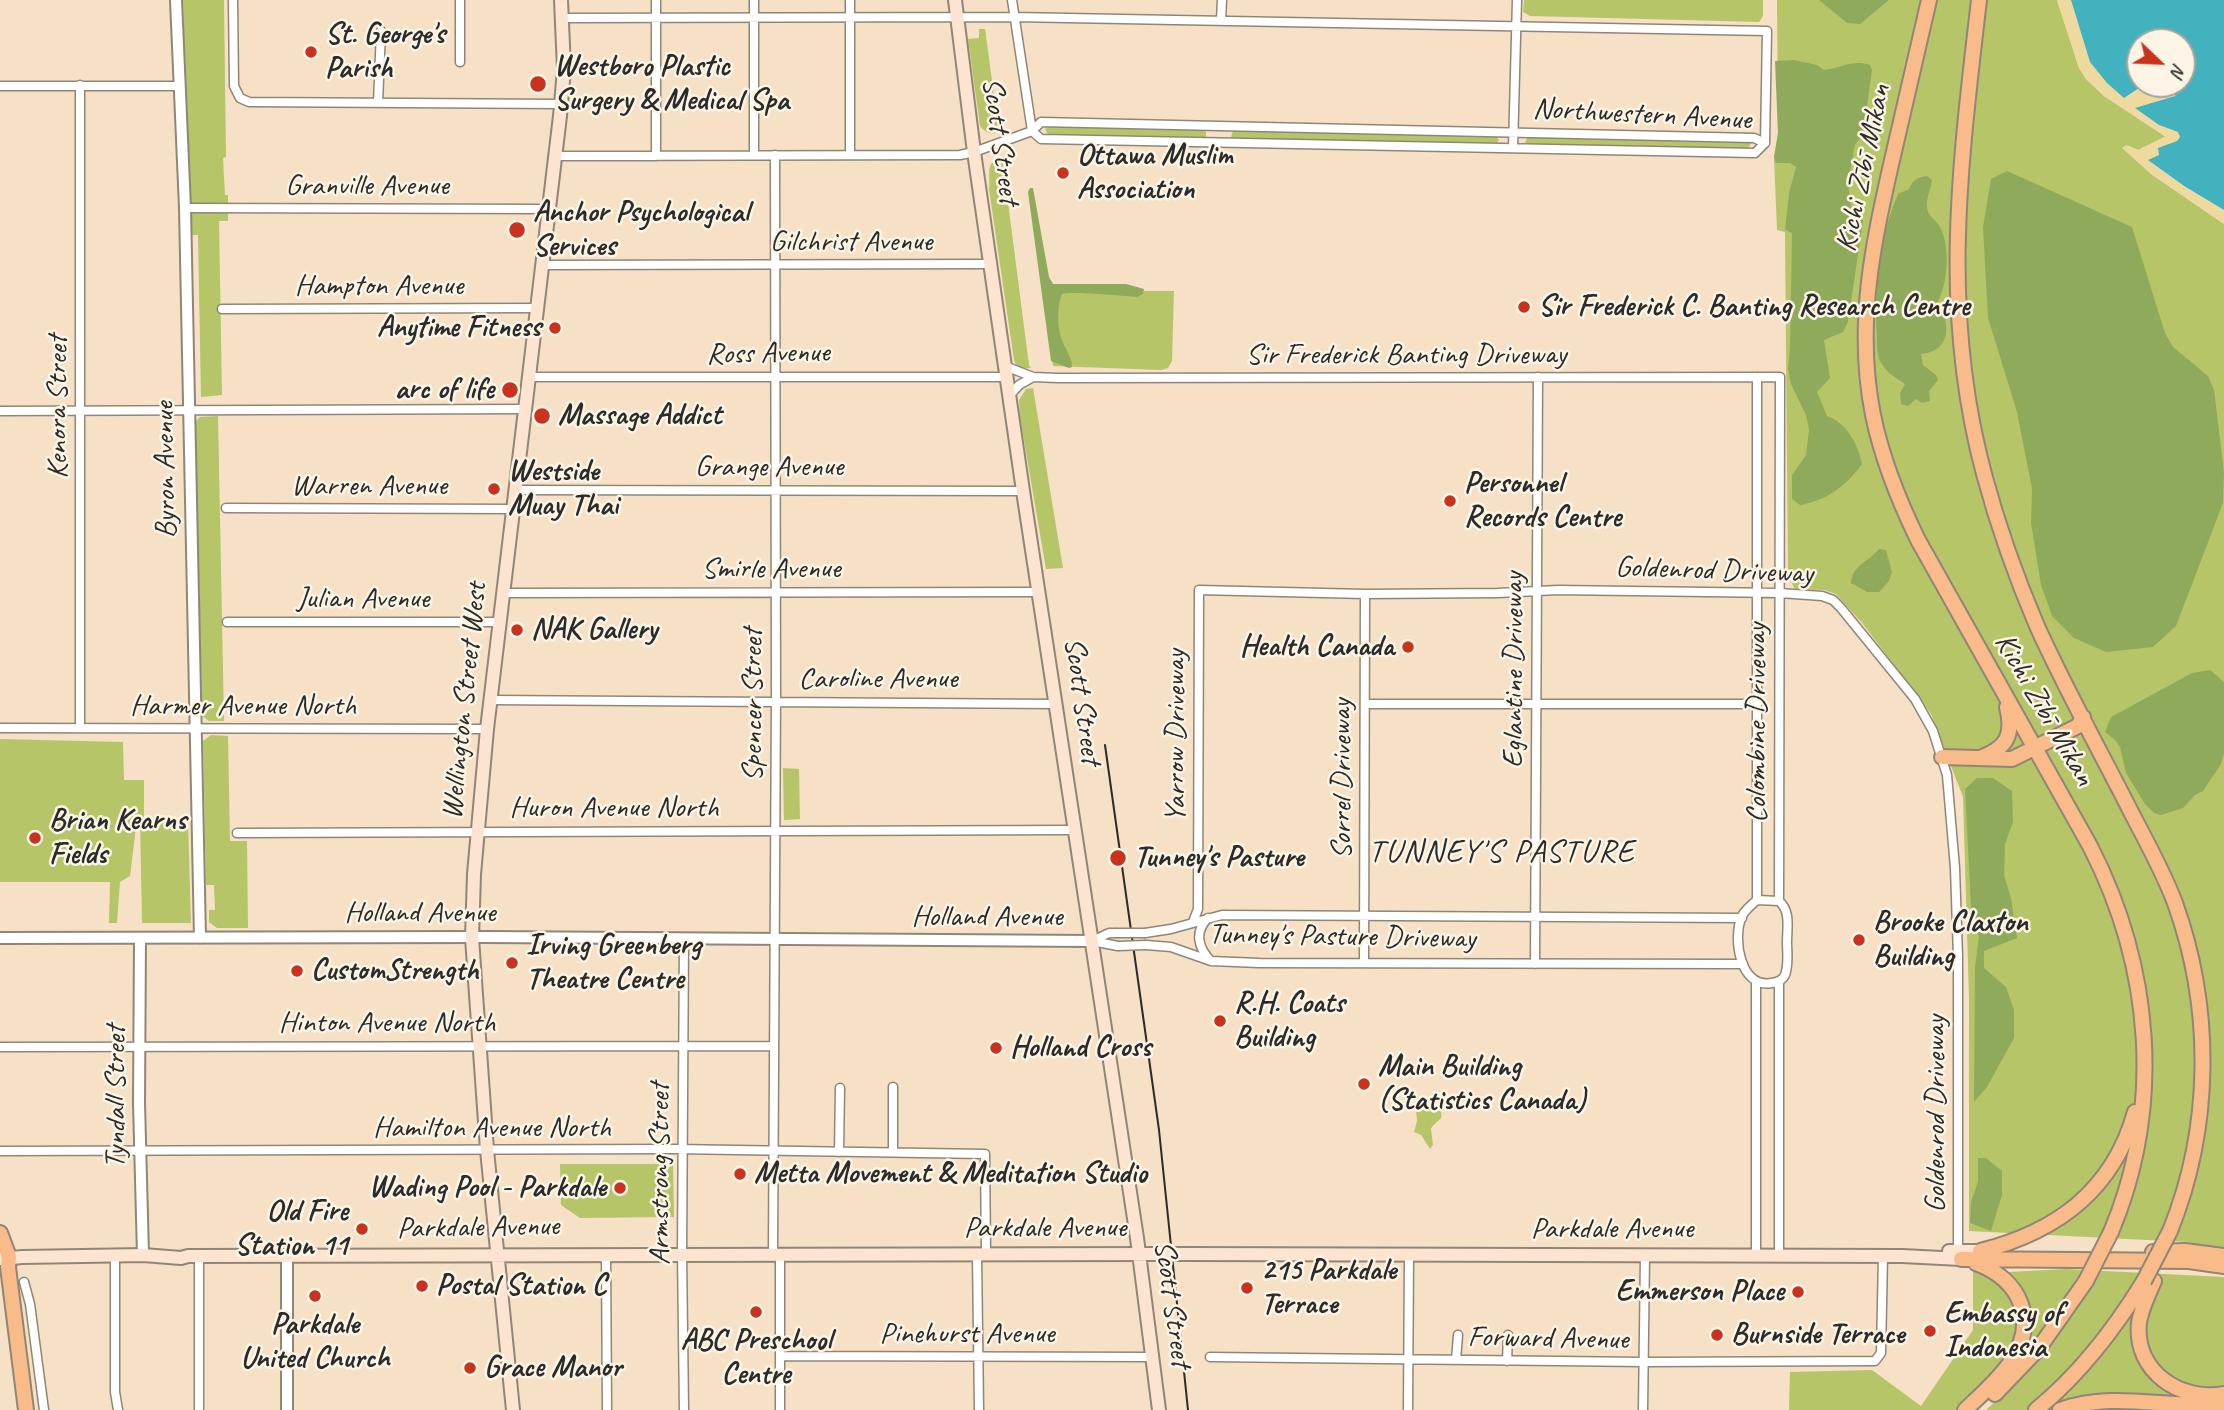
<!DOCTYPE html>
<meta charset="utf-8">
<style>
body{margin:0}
#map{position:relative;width:2224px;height:1410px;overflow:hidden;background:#f6e0c6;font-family:Caveat,sans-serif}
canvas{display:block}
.north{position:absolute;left:2126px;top:28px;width:70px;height:70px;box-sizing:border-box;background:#fcf5e5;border:2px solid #a8a49b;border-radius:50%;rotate:113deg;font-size:19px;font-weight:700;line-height:28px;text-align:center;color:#2b2b2b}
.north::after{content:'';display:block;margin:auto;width:24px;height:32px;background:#c8321e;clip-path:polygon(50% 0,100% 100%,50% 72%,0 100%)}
</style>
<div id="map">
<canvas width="2224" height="1410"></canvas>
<div class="north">N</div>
</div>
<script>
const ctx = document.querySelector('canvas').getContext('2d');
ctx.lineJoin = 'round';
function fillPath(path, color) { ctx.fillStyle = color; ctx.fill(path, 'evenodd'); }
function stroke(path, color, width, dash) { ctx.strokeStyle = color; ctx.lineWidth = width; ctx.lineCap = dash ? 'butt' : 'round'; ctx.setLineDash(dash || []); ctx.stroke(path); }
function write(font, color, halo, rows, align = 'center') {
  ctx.font = font + ' Caveat,sans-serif'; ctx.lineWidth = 5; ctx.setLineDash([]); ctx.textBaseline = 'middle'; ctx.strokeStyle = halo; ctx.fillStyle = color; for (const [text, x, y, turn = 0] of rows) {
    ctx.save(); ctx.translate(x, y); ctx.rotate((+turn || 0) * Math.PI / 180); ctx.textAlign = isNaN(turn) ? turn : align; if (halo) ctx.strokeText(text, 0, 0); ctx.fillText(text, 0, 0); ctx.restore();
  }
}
const green = new Path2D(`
 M183 0H224L226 157 223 158 225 195H228V221H219L222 395 201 397 198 235H189Z
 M1524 0H1763V16L1759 22 1530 16 1523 12Z
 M1777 0H2057L2079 68 2086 79 2104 96 2166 137 2138 150 2129 146 2123 148 2151 174 2224 224V1251L2187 1242 1969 1231V999L1963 797 1931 714 1863 624 1836 594 1824 590 1795 589 1788 576 1785 232 1777 230 1774 159 1778 133Z
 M979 29H985L999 132C990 135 986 133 980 126L968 39 979 38Z
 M1049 127 1202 130 1206 132V137L1202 138 1049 136 1045 129Z
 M1233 131 1496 136 1499 140 1496 144 1233 139 1231 137Z
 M1528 136 1748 141 1751 143 1748 149 1528 145 1525 142Z
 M1002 156 1029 365 1031 368C1024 369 1016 368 1014 360L989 189C991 175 984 162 1002 156Z
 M1042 291H1174L1172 361 1168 368 1161 370 1053 366Z
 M1032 388H1033L1063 568 1046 569 1020 417 1019 400 1026 389Z
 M218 416 224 721H209L202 716 195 422 200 417Z
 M211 735 228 736 230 841H247L248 928H217L209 922V910H215L214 885H206L203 741Z
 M0 739 123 742 124 780H144V818L137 819 130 876 120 882 117 923H109L110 882H0Z
 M783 768 799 769 800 819 784 820Z
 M140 820H188L191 923H142Z
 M1421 1104 1437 1105C1448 1122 1436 1118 1431 1129L1433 1145 1430 1149 1421 1135 1414 1132 1417 1121 1416 1109Z
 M560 1164H673L674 1217 580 1218 561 1205Z
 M1973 1269C1992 1274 2005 1283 2013 1302 2032 1348 1988 1381 1957 1410H1789L1790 1372 1872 1370 1921 1406 1973 1330Z
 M2066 1269 2224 1277V1410H1986L2016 1382 2030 1342 2031 1306 2009 1272Z`);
const forest = new Path2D(`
 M1819 0H1889L1860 24 1847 23Z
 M1794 60 1817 65 1824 70C1841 68 1852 59 1870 65L1872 70 1864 128 1860 139 1855 144 1848 183 1852 214H1859L1863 221 1848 322 1843 332 1824 340 1830 378 1817 392 1827 416C1847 423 1858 444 1862 464 1845 487 1827 500 1800 505L1792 499V475L1806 455 1809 430 1806 415 1791 384 1788 369 1790 349 1792 233 1785 230 1789 193 1796 167 1790 163H1776L1774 157 1778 133 1775 61Z
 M2007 171 2132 227 2165 333 2173 347 2208 376 2214 390 2224 472 2223 503 2176 626 2153 647 2106 652 2074 638 2052 616 2041 585 2031 523 2032 489 2017 412 1988 318 1983 227 1991 179Z
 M1927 176 1932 180C1931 189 1926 198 1927 207 1928 218 1937 219 1941 229 1950 248 1948 285 1937 303L1941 305C1950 328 1950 351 1921 354L1923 365 1936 375 1938 380 1929 391 1930 401 1922 403 1916 399 1908 406 1901 404 1900 393 1905 384C1896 378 1887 373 1881 363 1877 356 1877 345 1877 337 1874 288 1879 239 1898 194L1909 189C1913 180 1917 177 1927 176Z
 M1030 188H1033L1049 277 1053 284H1126L1144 289 1143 294 1137 297C1124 296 1069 291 1062 294 1057 305 1057 328 1062 340 1065 349 1072 357 1072 367L1069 368 1051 361 1028 192Z
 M1879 549 1886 550 1892 572 1889 581 1879 592H1867L1851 583C1853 564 1869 562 1879 549Z
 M2210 670 2224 682V753L2221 764 2203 791 2195 795 2183 808 2161 815 2154 813 2145 804 2126 773 2120 747 2115 740 2105 732 2111 717 2192 673Z
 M1977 778H1993L2012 791 2013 822 2005 844 2004 875 2011 898 2017 938 1984 951V968L2006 987 2014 1010V1038L1987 1087 1974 1102 1975 967 1979 936 1972 926 1965 789Z
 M1978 1158H1986L2002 1171V1195L1991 1231 1970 1223 1971 1202 1978 1181Z`);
const sand = new Path2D(`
 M2057 0H2071L2090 62 2142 86 2177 85 2175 95 2156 101 2158 125 2178 132 2180 137 2177 141 2159 148V156L2148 160 2184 187 2224 210V224L2151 174 2122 148 2126 145 2138 150 2166 136 2104 96 2086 79 2079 68Z`);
const water = new Path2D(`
 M2071 0H2224V210L2184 186 2148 160 2159 155 2158 148 2177 141 2180 137 2178 132 2159 125 2135 108 2175 96 2177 85 2142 86 2124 98 2107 83 2090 62ZM2140 42H2182V84H2140Z`);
const minor = new Path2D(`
 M233 0 234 86 240 98 249 102 561 104
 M460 0V62
 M1012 0 1032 131
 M562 18 1014 17 1767 31 1765 143
 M1221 21 1222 0
 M0 86H179
 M378 103 381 31
 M1032 131 1041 139 1755 153 1765 143
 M1513 148 1517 0
 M850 154V0
 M754 155V0
 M556 156 960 155 974 152 1032 131 1041 122 1754 138 1765 143
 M656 156V0
 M185 208 549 209
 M543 265 991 264
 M222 309 537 308
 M1005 366 1033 377 1058 378 1780 377 1779 901
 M529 377H1007
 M1009 396 1019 385 1033 377
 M0 411 525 409
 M516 490 1023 491
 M226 508 513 509
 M503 593 1040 592
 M227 622H499
 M490 700 1056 704
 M1365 704H1756
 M0 728 487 729
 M80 728V85
 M237 833 1074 830
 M1757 900V377
 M1757 900 1779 901C1791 911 1787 928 1787 942 1787 952 1789 965 1785 975 1783 980 1778 982 1772 983 1740 989 1732 938 1742 916 1745 910 1751 905 1757 900Z
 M1208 918C1194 932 1198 948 1211 961
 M1193 922 1198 909 1199 590 1365 594 1498 593 1558 590 1780 593 1822 596 1833 600 1841 608 1915 699 1933 731 1947 775 1955 868 1958 957V1251
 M1145 933 1171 929 1222 915 1742 918
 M684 939 682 1254 684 1410
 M1092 941 1118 946
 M1092 941 1109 933H1116
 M1146 945 1171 947 1211 961 1259 963 1743 964
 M1364 963 1365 594
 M1535 964 1538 377
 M1756 981V1256
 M1779 981V1256
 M0 1047 774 1046
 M0 1151 674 1149 985 1154 986 1254
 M839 1152 840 1088
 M893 1152V1087
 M606 1254 607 1410
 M773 1254 776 693 775 155
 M780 1254V1410
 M977 1254 979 1410
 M115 1255V1392L118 1410
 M199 1256V1410
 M24 1282 30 1304 44 1410
 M782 1356 1153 1357
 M1210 1357 1644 1362 1875 1361 1881 1353 1883 1256
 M1456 1360 1458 1335
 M1507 1361 1508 1335
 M1408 1410 1409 1255
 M1643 1410 1645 1255`);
const tertiary = new Path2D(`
 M176 0 185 208 200 938
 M0 938 485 937 1092 941
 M140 938 139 1103 143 1255
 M287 1410V1256`);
const secondary = new Path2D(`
 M955 0 974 152 1023 491 1137 1238 1159 1410
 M1949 1251H1980
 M1184 1254 1902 1256 1961 1259
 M0 1259 22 1257 143 1255 181 1258 188 1256 1160 1254
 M513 1410 487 1150 472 938 474 874 487 729 560 116 564 69 561 0`);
const trunk = new Path2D(`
 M1929 0C1917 52 1905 104 1893 156 1873 243 1855 325 1873 415 1882 459 1898 499 1918 540L2090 846C2152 967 2164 1106 2111 1232
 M1979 0C1960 165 1940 310 1984 474 1998 526 2016 577 2037 626 2065 688 2099 749 2130 810 2146 841 2163 871 2175 903 2213 1009 2212 1127 2170 1231
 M1942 757 2012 759 2078 726 2083 717
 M1980 758C2007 748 2014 735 2007 707
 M1980 1251C2056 1232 2113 1191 2135 1112
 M2153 1252 2185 1251 2224 1256
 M1961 1259 2189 1261 2224 1266
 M2154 1281C2148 1295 2141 1309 2139 1323 2134 1372 2181 1402 2224 1394
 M1995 1394 2039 1348 2086 1281
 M1965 1410C1981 1395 1998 1380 2010 1363 2039 1321 2021 1280 1976 1263
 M2036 1410C2080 1374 2114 1330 2144 1281
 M2060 1410C2115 1390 2169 1410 2224 1404`);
const motorway = new Path2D(`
 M0 1233 9 1257 8 1267 26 1410`);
const tram = new Path2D(`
 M1105 745 1159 1130 1188 1410`);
const minorBridge = new Path2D(`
 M1116 933H1145
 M1118 946 1146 945`);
const secondaryBridge = new Path2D(`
 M1160 1254H1184`);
const trunkBridge = new Path2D(`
 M2086 1281 2111 1232
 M2144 1281 2170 1231`);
const markers = [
 [311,52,7,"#c8321e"],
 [538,84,9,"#c8321e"],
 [1063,173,7,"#c8321e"],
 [517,230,9,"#c8321e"],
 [1524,307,7,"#c8321e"],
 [555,328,7,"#c8321e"],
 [510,390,9,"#c8321e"],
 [542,416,9,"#c8321e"],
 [494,489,7,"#c8321e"],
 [1450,501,7,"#c8321e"],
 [517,630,7,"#c8321e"],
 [1408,647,7,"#c8321e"],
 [35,838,7,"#c8321e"],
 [1118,858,9,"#c8321e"],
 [1859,940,7,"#c8321e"],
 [512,963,7,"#c8321e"],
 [297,971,7,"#c8321e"],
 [1220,1021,7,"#c8321e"],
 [996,1048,7,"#c8321e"],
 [1364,1084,7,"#c8321e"],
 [740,1174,7,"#c8321e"],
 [620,1188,7,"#c8321e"],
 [362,1229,7,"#c8321e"],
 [422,1286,7,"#c8321e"],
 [1247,1288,7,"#c8321e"],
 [1798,1292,7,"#c8321e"],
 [315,1296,7,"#c8321e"],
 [756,1312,7,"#c8321e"],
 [1930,1331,7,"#c8321e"],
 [1717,1335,7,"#c8321e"],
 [470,1368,7,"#c8321e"]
];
const poiNames = [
 ["St. George's",325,35],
 ["Parish",325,69],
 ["Westboro Plastic",554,67],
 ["Surgery & Medical Spa",554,101],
 ["Ottawa Muslim",1077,156],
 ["Association",1077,190],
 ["Anchor Psychological",533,213],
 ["Services",533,247],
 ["Sir Frederick C. Banting Research Centre",1538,307],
 ["Anytime Fitness",541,328,"right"],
 ["arc of life",494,390,"right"],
 ["Massage Addict",558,416],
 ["Westside",508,472],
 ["Muay Thai",508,506],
 ["Personnel",1464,484],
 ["Records Centre",1464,518],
 ["NAK Gallery",531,630],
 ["Health Canada",1394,647,"right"],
 ["Brian Kearns",49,821],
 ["Fields",49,855],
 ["Tunney's Pasture",1134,858],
 ["Brooke Claxton",1873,923],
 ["Building",1873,957],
 ["Irving Greenberg",526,946],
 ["Theatre Centre",526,980],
 ["CustomStrength",311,971],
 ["R.H. Coats",1234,1004],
 ["Building",1234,1038],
 ["Holland Cross",1010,1048],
 ["Main Building",1378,1067],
 ["(Statistics Canada)",1378,1101],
 ["Metta Movement & Meditation Studio",754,1174],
 ["Wading Pool - Parkdale",606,1188,"right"],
 ["Old Fire",348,1212,"right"],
 ["Station 11",348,1246,"right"],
 ["215 Parkdale",1261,1271],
 ["Terrace",1261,1305],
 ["Postal Station C",436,1286],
 ["Emmerson Place",1784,1292,"right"],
 ["Embassy of",1944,1314],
 ["Indonesia",1944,1348],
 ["Parkdale",315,1325,"center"],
 ["United Church",315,1359,"center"],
 ["Burnside Terrace",1731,1335],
 ["ABC Preschool",756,1341,"center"],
 ["Centre",756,1375,"center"],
 ["Grace Manor",484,1368]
];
const streetNames = [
 ["Northwestern Avenue",1642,115,3],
 ["Scott Street",1000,141,82],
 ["Kichi Zībī Mīkan",1864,168,-78],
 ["Granville Avenue",367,186],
 ["Gilchrist Avenue",851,242],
 ["Hampton Avenue",379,286],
 ["Ross Avenue",768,354,-1],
 ["Sir Frederick Banting Driveway",1406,355],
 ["Kenora Street",58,407,-90],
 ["Grange Avenue",769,467],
 ["Byron Avenue",166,470,-91],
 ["Warren Avenue",369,486],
 ["Smirle Avenue",771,569],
 ["Goldenrod Driveway",1714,571,2],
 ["Julian Avenue",363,599],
 ["Eglantine Driveway",1514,670,-90],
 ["Caroline Avenue",878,679],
 ["Wellington Street West",465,701,-84],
 ["Scott Street",1082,701,82],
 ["Spencer Street",753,705,-90],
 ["Harmer Avenue North",243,706],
 ["Kichi Zībī Mīkan",2044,710,60],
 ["Colombine Driveway",1757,723,-90],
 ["Yarrow Driveway",1176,736,-90],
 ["Sorrel Driveway",1342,779,-90],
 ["Huron Avenue North",614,808],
 ["Holland Avenue",420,913],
 ["Holland Avenue",987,917],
 ["Tunney's Pasture Driveway",1342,937,1],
 ["Hinton Avenue North",387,1023],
 ["Tyndall Street",116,1097,-90],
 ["Goldenrod Driveway",1936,1114,-90],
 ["Hamilton Avenue North",492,1128],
 ["Armstrong Street",660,1174,-90],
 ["Parkdale Avenue",478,1228,-1],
 ["Parkdale Avenue",1045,1228],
 ["Parkdale Avenue",1612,1229],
 ["Scott Street",1172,1304,82],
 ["Pinehurst Avenue",967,1334],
 ["Forward Avenue",1548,1339,1]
];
const neighbourhoodNames = [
 ["TUNNEY'S PASTURE",1502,853]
];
fillPath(green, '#b6c568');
fillPath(forest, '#90aa5c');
fillPath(sand, '#eeda9e');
fillPath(water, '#43b2bf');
stroke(minor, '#908678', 11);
stroke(tertiary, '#908678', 14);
stroke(secondary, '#908678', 16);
stroke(trunk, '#908678', 18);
stroke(motorway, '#908678', 18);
stroke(minor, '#fff', 8);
stroke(tertiary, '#fff', 10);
stroke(secondary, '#fde4d1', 12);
stroke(trunk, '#fabb8b', 14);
stroke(motorway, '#fabb8b', 14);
stroke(tram, '#2b2b2b', 2);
stroke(minorBridge, '#908678', 11, []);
stroke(secondaryBridge, '#908678', 16, []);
stroke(trunkBridge, '#908678', 18, []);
stroke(minorBridge, '#fff', 8);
stroke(secondaryBridge, '#fde4d1', 12);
stroke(trunkBridge, '#fabb8b', 14);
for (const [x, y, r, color] of markers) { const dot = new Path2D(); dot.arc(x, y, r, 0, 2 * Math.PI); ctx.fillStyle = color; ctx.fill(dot); stroke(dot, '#fcf5e5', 2.5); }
write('bold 30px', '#2b2b2b', '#fcf5e5', poiNames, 'left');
write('30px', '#2b2b2b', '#fcf5e5', streetNames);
ctx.letterSpacing = '2px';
write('32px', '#2b2b2b', '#fcf5e5', neighbourhoodNames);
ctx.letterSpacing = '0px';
</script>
